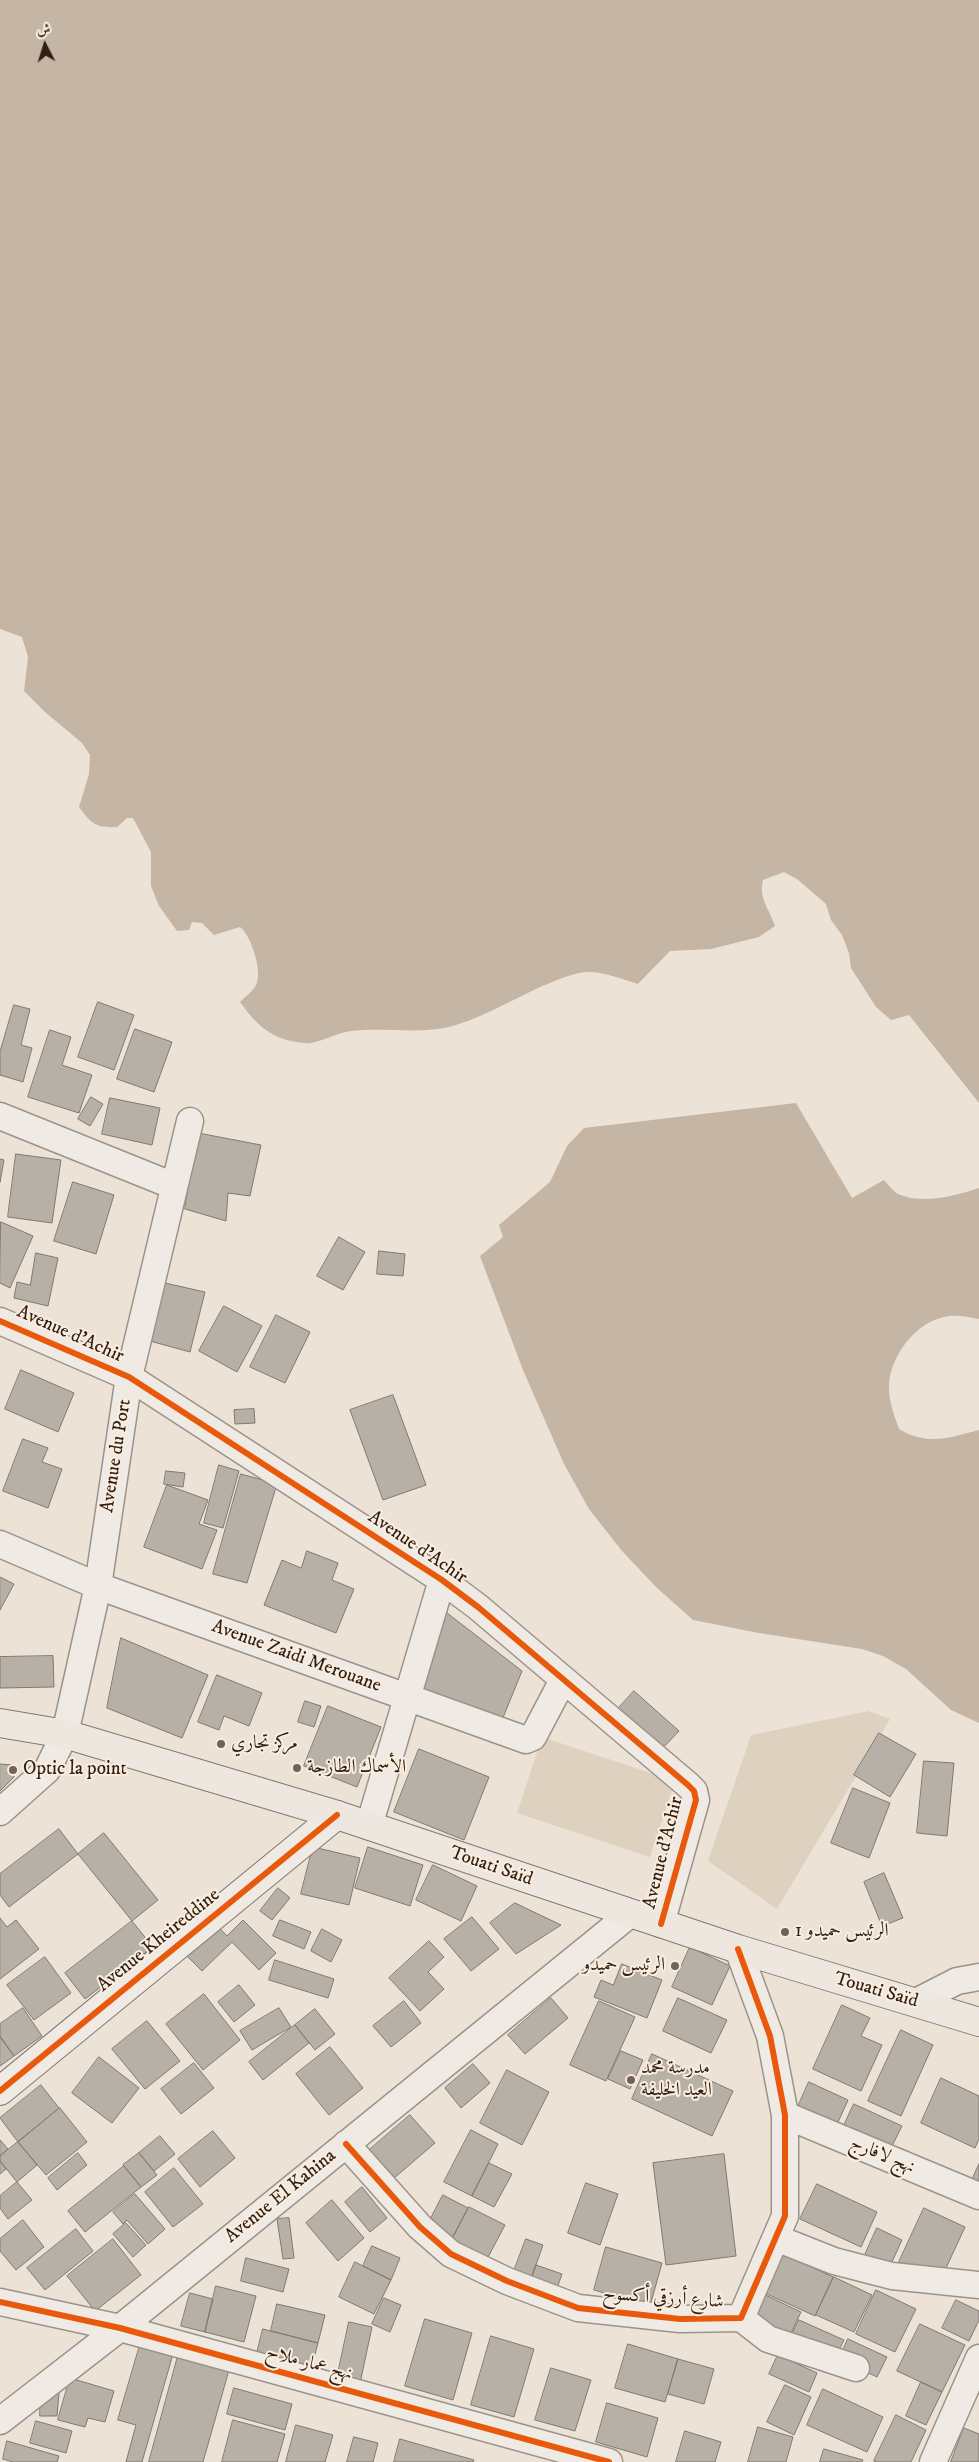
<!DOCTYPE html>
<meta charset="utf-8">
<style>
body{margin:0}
#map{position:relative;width:979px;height:2462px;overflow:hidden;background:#ece3d6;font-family:"IM FELL DW Pica",Amiri,serif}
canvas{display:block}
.north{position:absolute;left:20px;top:20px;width:50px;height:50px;-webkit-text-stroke:4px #f9edde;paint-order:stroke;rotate:355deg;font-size:14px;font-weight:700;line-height:20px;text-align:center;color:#311e17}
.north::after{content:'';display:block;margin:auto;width:18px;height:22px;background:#311e17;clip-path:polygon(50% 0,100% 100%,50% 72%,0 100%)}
</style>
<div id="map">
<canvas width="979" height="2462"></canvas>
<div class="north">ش</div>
</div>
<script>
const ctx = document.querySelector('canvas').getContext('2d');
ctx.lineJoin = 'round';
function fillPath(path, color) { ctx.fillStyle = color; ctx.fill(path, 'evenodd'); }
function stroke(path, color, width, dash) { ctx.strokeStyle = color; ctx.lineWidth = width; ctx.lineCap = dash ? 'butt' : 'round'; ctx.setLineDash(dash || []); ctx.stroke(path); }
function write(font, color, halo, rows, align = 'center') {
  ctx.font = font + ' "IM FELL DW Pica",Amiri,serif'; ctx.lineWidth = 4; ctx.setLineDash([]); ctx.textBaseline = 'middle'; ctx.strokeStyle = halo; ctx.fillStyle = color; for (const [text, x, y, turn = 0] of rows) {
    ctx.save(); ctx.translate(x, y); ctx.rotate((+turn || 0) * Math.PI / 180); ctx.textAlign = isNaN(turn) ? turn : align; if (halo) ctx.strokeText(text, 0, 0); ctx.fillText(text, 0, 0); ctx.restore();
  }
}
const green = new Path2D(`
 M869 1711 890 1719 777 1909 708 1861 751 1735Z
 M542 1737 675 1781 650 1857 517 1813Z`);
const water = new Path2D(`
 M0 0H979V1103L909 1015 891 1020 876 1007 851 968 849 953 842 935 831 920 826 904 797 879 784 872 763 880C758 898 770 910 775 926L759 937 711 949 670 951 638 984C621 979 598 969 579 973 538 983 496 1013 453 1026 420 1035 385 1027 351 1031 337 1033 325 1040 311 1043 307 1044 301 1042 296 1042 270 1038 255 1023 240 1002 245 997 253 991 256 985 263 972 251 935 240 927L214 935 202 923 192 922 189 930 177 931 159 906 151 886V852L133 818H127L117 827C95 828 92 824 79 807L89 774 90 755 82 743 45 712 24 691 28 657 22 637 0 629Z
 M796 1103 852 1198 884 1180C888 1184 893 1191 898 1194 922 1205 955 1196 979 1188V1319C968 1317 955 1314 944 1317 915 1323 891 1356 889 1384 888 1400 894 1415 899 1429 928 1446 948 1438 979 1430V1723L951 1710 906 1669 883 1656 862 1649 759 1633 693 1620 657 1588 622 1551 589 1509 564 1464 523 1370 480 1256 503 1237 499 1225 550 1182 567 1146 584 1128Z`);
const building = new Path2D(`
 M98 1002 134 1015 114 1070 78 1057Z
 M14 1005 30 1009 21 1045 32 1048 23 1082 0 1075V1052Z
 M135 1029 172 1042 154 1092 117 1079Z
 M50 1030 71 1037 62 1065 92 1075 79 1113 28 1097Z
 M91 1097 103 1104 90 1126 78 1119Z
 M110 1098 160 1108 152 1145 102 1134Z
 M198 1133 261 1145 250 1196 228 1193 226 1221 185 1209Z
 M16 1154 61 1160 52 1223 8 1217Z
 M0 1159 4 1160 0 1182Z
 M73 1182 114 1195 96 1254 54 1241Z
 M1 1222 33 1236 10 1288 0 1283Z
 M339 1237 365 1252 343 1290 317 1276Z
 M379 1251 405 1254 403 1276 377 1274Z
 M36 1253 58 1258 48 1306 14 1298 17 1282 30 1285Z
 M165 1283 205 1292 190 1352 150 1341Z
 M224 1306 262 1326 237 1372 199 1351Z
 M276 1315 310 1332 285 1383 250 1367Z
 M21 1370 74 1393 58 1432 5 1409Z
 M393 1395 426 1485 383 1500 350 1410Z
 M254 1409 255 1423 235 1424 234 1410Z
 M23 1439 48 1448 42 1462 62 1469 48 1508 3 1491Z
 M219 1465 239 1471 223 1528 204 1523Z
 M166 1471 185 1473 183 1487 164 1484Z
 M241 1474 277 1484 247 1583 213 1574Z
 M167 1485 208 1500 199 1524 217 1530 202 1569 144 1547Z
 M307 1551 338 1563 332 1580 354 1589 336 1633 264 1605 282 1560 301 1568Z
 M0 1577 14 1584 0 1610Z
 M442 1609 522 1671 498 1730 416 1698Z
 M121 1638 208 1675 182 1738 107 1708Z
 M53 1656 54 1687 0 1688V1657Z
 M217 1675 262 1693 249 1726 224 1716 219 1730 198 1722Z
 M634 1691 679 1731 661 1750 616 1711Z
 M305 1701 321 1706 314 1727 298 1722Z
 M328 1706 381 1727 357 1787 304 1766Z
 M879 1733 916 1754 890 1797 854 1775Z
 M419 1749 489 1777 464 1840 394 1812Z
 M924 1761 954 1763 947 1836 917 1833Z
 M0 1764 12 1765 14 1777 0 1791Z
 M853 1788 890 1803 869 1858 831 1843Z
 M59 1829 78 1854 9 1907 0 1895V1874Z
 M104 1833 158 1900 132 1921 78 1854Z
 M313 1847 360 1858 349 1905 301 1894Z
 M368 1847 423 1865 410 1906 355 1888Z
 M433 1865 477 1886 461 1921 416 1900Z
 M884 1873 903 1918 882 1926 864 1882Z
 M278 1888 290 1898 272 1920 260 1911Z
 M515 1903 561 1925 516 1954 490 1923Z
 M472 1917 499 1949 471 1971 444 1939Z
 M0 1918 7 1927 16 1920 39 1949 0 1979Z
 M212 1920 227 1936 243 1920 276 1953 259 1970 232 1942 202 1971 181 1950Z
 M280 1920 311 1932 304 1949 273 1936Z
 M132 1921 153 1947 85 1999 65 1973Z
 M322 1929 342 1940 331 1962 311 1951Z
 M429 1941 444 1957 428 1972 444 1989 420 2011 389 1978Z
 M690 1947 730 1966 712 2005 672 1987Z
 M45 1957 71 1993 34 2020 7 1985Z
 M275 1960 334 1979 328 1998 269 1980Z
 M622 1964 662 1980 647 2018 594 1997 601 1980 613 1985Z
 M239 1985 255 2005 234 2022 218 2002Z
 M204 1994 240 2040 203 2070 166 2024Z
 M551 1998 568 2018 525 2054 508 2035Z
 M678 1998 727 2020 711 2053 663 2031Z
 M404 2001 421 2023 391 2047 373 2026Z
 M599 2001 635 2017 606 2081 570 2065Z
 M842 2005 870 2018 861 2036 882 2045 861 2091 813 2069Z
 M23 2008 42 2036 14 2056 0 2036V2024Z
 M279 2008 291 2027 252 2050 240 2031Z
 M315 2009 335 2034 315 2050 295 2025Z
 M147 2021 180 2061 145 2089 112 2049Z
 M295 2025 309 2043 263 2080 249 2062Z
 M901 2030 933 2045 901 2116 868 2101Z
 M0 2037 14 2056 0 2066Z
 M330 2047 363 2088 329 2115 296 2074Z
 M621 2051 643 2060 630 2089 608 2079Z
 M652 2054 733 2091 712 2136 632 2099Z
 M99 2057 139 2088 112 2123 72 2093Z
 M194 2063 214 2088 181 2114 161 2089Z
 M473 2064 490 2083 461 2108 445 2088Z
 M507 2070 549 2092 522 2145 480 2123Z
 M941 2078 979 2096V2139L975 2148 921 2123Z
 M809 2082 848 2100 834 2131 795 2113Z
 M41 2085 59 2108 18 2142 0 2118Z
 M854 2104 902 2126 886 2158 839 2136Z
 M60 2108 87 2142 46 2175 18 2142Z
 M410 2115 435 2143 393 2179 368 2151Z
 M471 2130 498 2144 472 2196 444 2182Z
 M213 2131 235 2158 200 2187 178 2159Z
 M160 2136 175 2154 154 2171 139 2153Z
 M0 2140 8 2149 0 2156Z
 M18 2142 37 2165 17 2182 0 2161V2156Z
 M78 2153 87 2165 57 2190 48 2178Z
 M139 2153 157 2175 141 2187 123 2165Z
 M724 2154 736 2256 666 2265 653 2163Z
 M0 2161 6 2169 0 2174Z
 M489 2163 512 2174 494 2207 472 2196Z
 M979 2164V2194L968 2189Z
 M124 2166 141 2187 85 2232 68 2211Z
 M174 2168 203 2204 173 2227 145 2192Z
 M17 2182 32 2200 8 2219 0 2208V2196Z
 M586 2183 618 2194 600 2245 568 2233Z
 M817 2184 877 2212 861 2247 800 2219Z
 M362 2187 387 2218 370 2232 345 2202Z
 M135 2194 165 2229 148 2244 127 2220 123 2224 113 2212Z
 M443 2195 468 2208 450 2243 425 2230Z
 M332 2200 364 2238 338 2261 306 2223Z
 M469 2207 505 2225 486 2261 450 2243Z
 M924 2208 965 2227 940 2281 899 2262Z
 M289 2218 294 2258 283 2259 277 2219Z
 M23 2220 44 2247 16 2270 0 2251V2239Z
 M126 2223 146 2245 133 2257 113 2234Z
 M877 2228 902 2240 885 2277 860 2266Z
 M76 2229 93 2251 45 2290 27 2268Z
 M113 2239 141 2275 95 2311 67 2276Z
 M526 2239 543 2245 529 2285 511 2279Z
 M372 2246 400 2258 391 2280 363 2266Z
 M606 2247 662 2263 650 2306 594 2290Z
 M776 2251 833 2277 815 2316 758 2290Z
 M246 2258 289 2269 283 2292 241 2281Z
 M355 2262 391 2280 374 2314 339 2297Z
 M536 2265 562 2274 555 2294 529 2285Z
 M834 2277 872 2295 854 2332 816 2315Z
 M216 2286 256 2296 244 2342 205 2332Z
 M876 2290 916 2309 895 2352 856 2334Z
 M757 2291 801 2312 787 2342 743 2321Z
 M190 2293 213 2299 205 2332 181 2326Z
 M384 2298 401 2305 390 2332 372 2324Z
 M956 2300 979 2311V2320L969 2341 942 2328Z
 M277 2304 325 2315 318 2343 271 2331Z
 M425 2319 472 2333 453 2400 405 2386Z
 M799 2320 844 2340 833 2362 789 2341Z
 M349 2322 372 2327 359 2388 336 2383Z
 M920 2324 965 2345 942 2392 897 2371Z
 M263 2329 318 2343 312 2366 257 2353Z
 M491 2336 534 2349 514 2417 471 2405Z
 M848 2339 887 2357 877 2377 839 2359Z
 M628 2344 678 2359 665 2402 615 2388Z
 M140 2345 173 2354 142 2462H126L136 2425 118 2420Z
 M778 2355 817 2373 809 2392 769 2374Z
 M178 2356 229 2370 203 2462H149Z
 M678 2359 714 2369 704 2404 668 2394Z
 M551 2368 591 2380 575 2431 535 2420Z
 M70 2378 114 2391 105 2422 88 2418 85 2427 58 2420Z
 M921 2382 942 2392 926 2425 906 2416Z
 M785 2385 811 2397 794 2435 767 2422Z
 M234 2388 292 2404 285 2430 227 2414Z
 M823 2389 883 2417 867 2452 807 2425Z
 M41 2392 59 2393 57 2416H40Z
 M607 2403 658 2418 647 2457 596 2442Z
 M896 2415 926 2430 911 2462H877L874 2461Z
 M233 2420 285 2434 277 2462H222Z
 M36 2421 72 2431 66 2453 30 2443Z
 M296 2425 333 2435 325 2462H286Z
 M758 2427 793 2437 786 2462H748Z
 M964 2428 979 2434V2462H951Z
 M685 2431 721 2442 715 2462H676Z
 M354 2437 378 2443 373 2462H347Z
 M400 2439 474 2460 473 2462H394Z
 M7 2441 59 2456 57 2462H13L3 2459Z
 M824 2449 863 2460 862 2462H820Z`);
const street = new Path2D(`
 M0 1116 174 1186
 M0 1321 129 1377 442 1580 478 1607 688 1785 694 1791 696 1800 661 1924
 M0 1544 98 1586 526 1740 533 1737 563 1680
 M0 1812 47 1770 65 1734 98 1586 129 1377 190 1121
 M369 1826 442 1580
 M916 2002 957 1981 979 1977
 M785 2115 979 2196
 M346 2144 420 2227 451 2254 507 2281 578 2308 680 2319 741 2318 785 2216V2115L770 2036 738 1949
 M776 2238 834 2261 892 2276 979 2285
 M0 2302 120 2328 609 2462
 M741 2318 768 2339 856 2368
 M0 2421 120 2328 630 1914
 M933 2462 979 2358`);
const secondary = new Path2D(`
 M0 2091 337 1815`);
const primary = new Path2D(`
 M0 1723 65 1734 337 1815 738 1949 979 2022`);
const cycleway = new Path2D(`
 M0 1321 129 1377 442 1580 478 1607 688 1785 694 1791 696 1800 661 1924
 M0 2091 337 1815
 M346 2144 420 2227 451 2254 507 2281 578 2308 680 2319 741 2318 785 2216V2115L770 2036 738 1949
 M0 2302 120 2328 609 2462`);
const markers = [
 [221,1744,5,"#72635a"],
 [297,1768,5,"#72635a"],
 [13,1770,5,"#72635a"],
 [785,1932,5,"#72635a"],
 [675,1966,5,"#72635a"],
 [631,2080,5,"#72635a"]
];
const streetNames = [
 ["Avenue d'Achir",70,1335,24],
 ["Avenue du Port",117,1456,-81],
 ["Avenue d'Achir",417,1548,34],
 ["Avenue Zaidi Merouane",296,1657,20],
 ["Avenue d'Achir",664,1853,-76],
 ["Touati Saïd",491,1867,19],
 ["Avenue Kheireddine",159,1941,-39],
 ["Touati Saïd",876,1991,16],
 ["نهج لافارج",882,2156,23],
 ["Avenue El Kahina",281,2197,-39],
 ["شارع أرزقي أكسوح",663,2299,4],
 ["نهج عمار ملاح",309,2364,15]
];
const poiNames = [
 ["مركز تجاري",231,1744],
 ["الأسماك الطازجة",307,1768],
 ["Optic la point",23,1770],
 ["الرئيس حميدو 1",795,1932],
 ["الرئيس حميدو",665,1966,"right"],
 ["مدرسة محمد",641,2069],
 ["العيد الخليفة",641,2091]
];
fillPath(green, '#dfd1bf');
fillPath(water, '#c4b5a4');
fillPath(building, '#b7b0a7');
stroke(building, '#817971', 1);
stroke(street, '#9b938b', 29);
stroke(secondary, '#817971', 30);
stroke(primary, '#817971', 30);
stroke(street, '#efebe4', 26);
stroke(secondary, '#efebe4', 28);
stroke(primary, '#ede7e0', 28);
stroke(cycleway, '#e8590c', 6);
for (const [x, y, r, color] of markers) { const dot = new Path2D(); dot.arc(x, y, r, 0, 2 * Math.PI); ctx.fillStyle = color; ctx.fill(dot); stroke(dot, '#f9edde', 2); }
write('19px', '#311e17', '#f9edde', streetNames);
write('19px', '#311e17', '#f9edde', poiNames, 'left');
</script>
